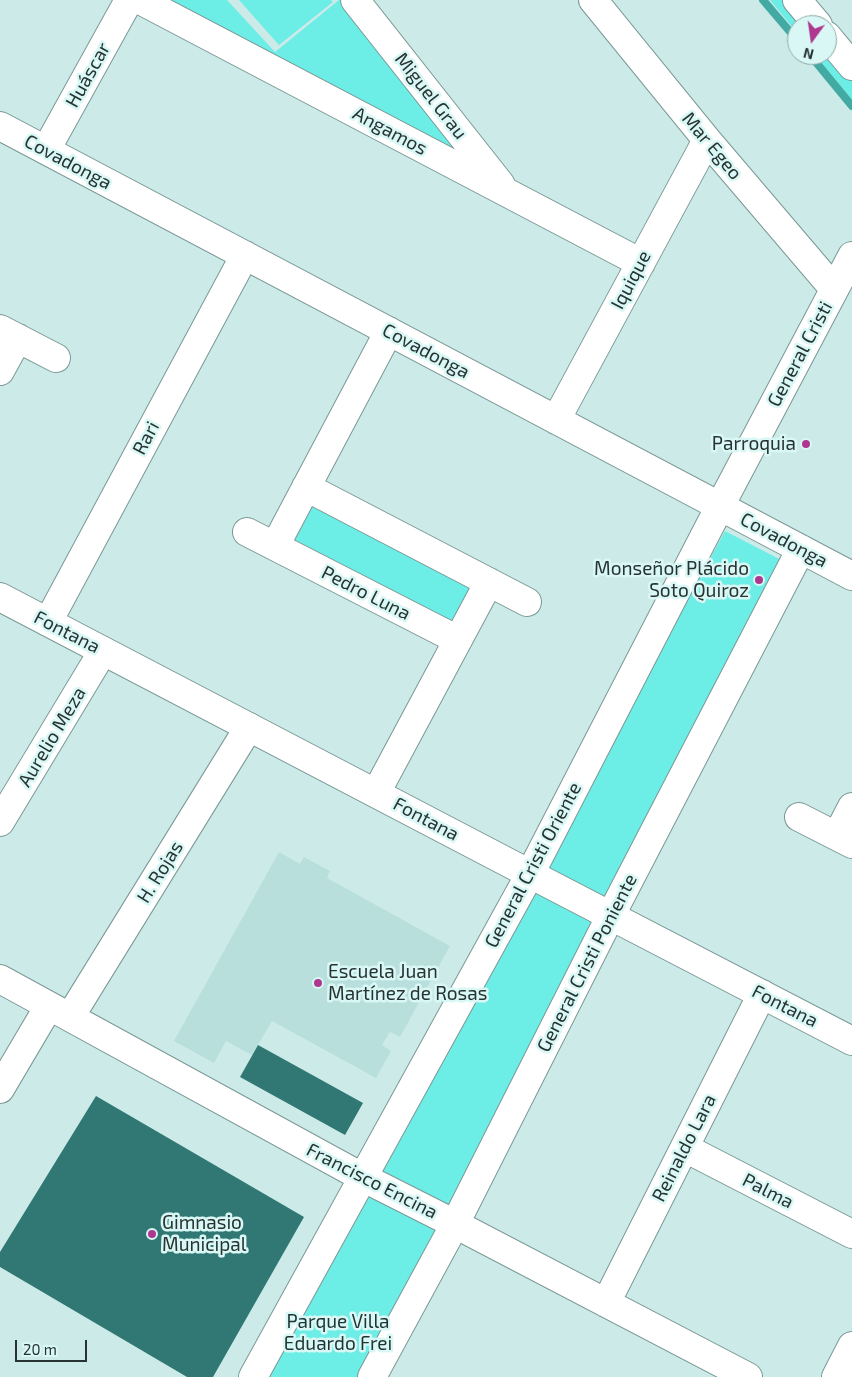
<!DOCTYPE html>
<meta charset="utf-8">
<style>
body{margin:0}
#map{position:relative;width:852px;height:1377px;overflow:hidden;background:#ccebe8;font-family:"Exo 2",sans-serif}
canvas{display:block}
.north{position:absolute;left:787px;top:15px;width:50px;height:50px;box-sizing:border-box;background:#d9f8f5;border:1px solid #92a9a7;border-radius:50%;rotate:194deg;font-size:14px;font-weight:700;line-height:20px;text-align:center;color:#273332}
.north::after{content:'';display:block;margin:auto;width:18px;height:22px;background:#ae388f;clip-path:polygon(50% 0,100% 100%,50% 72%,0 100%)}
.scale{position:absolute;left:15px;top:1340px;width:72px;height:22px;box-sizing:border-box;border:2px solid #273332;border-top:0;padding-left:6px;font-size:15px;line-height:18px;white-space:nowrap;color:#273332;-webkit-text-stroke:4px #d9f8f5;paint-order:stroke}
</style>
<div id="map">
<canvas width="852" height="1377"></canvas>
<div class="north">N</div>
<div class="scale">20 m</div>
</div>
<script>
const ctx = document.querySelector('canvas').getContext('2d');
ctx.lineJoin = 'round';
function fillPath(path, color) { ctx.fillStyle = color; ctx.fill(path, 'evenodd'); }
function stroke(path, color, width, dash) { ctx.strokeStyle = color; ctx.lineWidth = width; ctx.lineCap = dash ? 'butt' : 'round'; ctx.setLineDash(dash || []); ctx.stroke(path); }
function write(font, color, halo, rows, align = 'center') {
  ctx.font = font + ' "Exo 2",sans-serif'; ctx.lineWidth = 5; ctx.setLineDash([]); ctx.textBaseline = 'middle'; ctx.strokeStyle = halo; ctx.fillStyle = color; for (const [text, x, y, turn = 0] of rows) {
    ctx.save(); ctx.translate(x, y); ctx.rotate((+turn || 0) * Math.PI / 180); ctx.textAlign = isNaN(turn) ? turn : align; if (halo) ctx.strokeText(text, 0, 0); ctx.fillText(text, 0, 0); ctx.restore();
  }
}
const built = new Path2D(`
 M279 852 300 864 304 857 330 871 327 878 450 946 400 1037 390 1032 382 1045 391 1051 376 1078 272 1021 252 1055 226 1041 214 1063 174 1041Z`);
const green = new Path2D(`
 M154 0H227L275 52 339 0H344L483 174Z
 M239 0H331L333 2 279 45Z
 M770 0H789L810 25H797V33Z
 M815 55H827L852 75V100Z
 M310 499 476 586 452 628 286 541Z
 M725 531 783 561 362 1377H268Z`);
const stream = new Path2D(`
 M763 0 797 40
 M810 55 852 106`);
const building = new Path2D(`
 M258 1045 363 1103 345 1135 240 1077Z
 M96 1096 304 1217 213 1377H187L0 1267V1252Z`);
const street = new Path2D(`
 M140 0 641 263
 M355 0 501 185
 M593 0 707 140 834 289
 M797 0 818 25
 M827 36 852 66
 M0 126 852 576
 M46 150 129 0
 M0 329 56 358
 M0 371 18 338
 M556 420 707 140
 M306 487 527 602
 M247 532 458 640
 M275 546 389 331
 M48 622 245 255
 M376 793 489 582
 M799 817 852 844
 M0 822 103 651
 M837 836 852 807
 M0 979 362 1177 455 1224 748 1377
 M70 1017 249 727
 M0 1089 49 1006
 M685 1148 852 1234
 M606 1303 762 994
 M253 1377 530 874 720 506 852 256
 M372 1377 455 1224 611 915 801 549
 M836 1377 852 1346`);
const secondary = new Path2D(`
 M0 597 530 874 852 1041`);
const markers = [
 [806,444,5,"#ae388f"],
 [759,580,5,"#ae388f"],
 [318,983,5,"#ae388f"],
 [152,1234,5,"#ae388f"]
];
const streetNames = [
 ["Huáscar",88,75,-61],
 ["Miguel Grau",431,96,52],
 ["Angamos",390,131,28],
 ["Mar Egeo",712,146,50],
 ["Covadonga",68,162,28],
 ["Iquique",631,280,-62],
 ["Covadonga",426,351,28],
 ["General Cristi",800,354,-62],
 ["Rari",146,438,-62],
 ["Covadonga",784,540,28],
 ["Pedro Luna",366,593,27],
 ["Fontana",67,632,27],
 ["Aurelio Meza",52,737,-59],
 ["Fontana",426,819,28],
 ["General Cristi Oriente",533,865,-62],
 ["H. Rojas",160,872,-58],
 ["General Cristi Poniente",587,963,-63],
 ["Fontana",785,1006,27],
 ["Reinaldo Lara",684,1148,-63],
 ["Francisco Encina",372,1181,27],
 ["Palma",768,1191,27]
];
const poiNames = [
 ["Parroquia",796,444],
 ["Monseñor Plácido",749,569],
 ["Soto Quiroz",749,591],
 ["Escuela Juan",328,972,"left"],
 ["Martínez de Rosas",328,994,"left"],
 ["Gimnasio",162,1223,"left"],
 ["Municipal",162,1245,"left"]
];
const parkNames = [
 ["Parque Villa",338,1322],
 ["Eduardo Frei",338,1344]
];
fillPath(built, '#b8dfdc');
fillPath(green, '#6cede6');
stroke(stream, '#43a9a3', 8);
fillPath(building, '#317773');
stroke(street, '#7b9896', 30);
stroke(secondary, '#7b9896', 30);
stroke(street, '#fff', 28);
stroke(secondary, '#fff', 28);
for (const [x, y, r, color] of markers) { const dot = new Path2D(); dot.arc(x, y, r, 0, 2 * Math.PI); ctx.fillStyle = color; ctx.fill(dot); stroke(dot, '#d9f8f5', 2); }
write('19px', '#273332', '#d9f8f5', streetNames);
write('19px', '#273332', '#d9f8f5', poiNames, 'right');
write('19px', '#1d3433', '#d9f8f5', parkNames);
</script>
